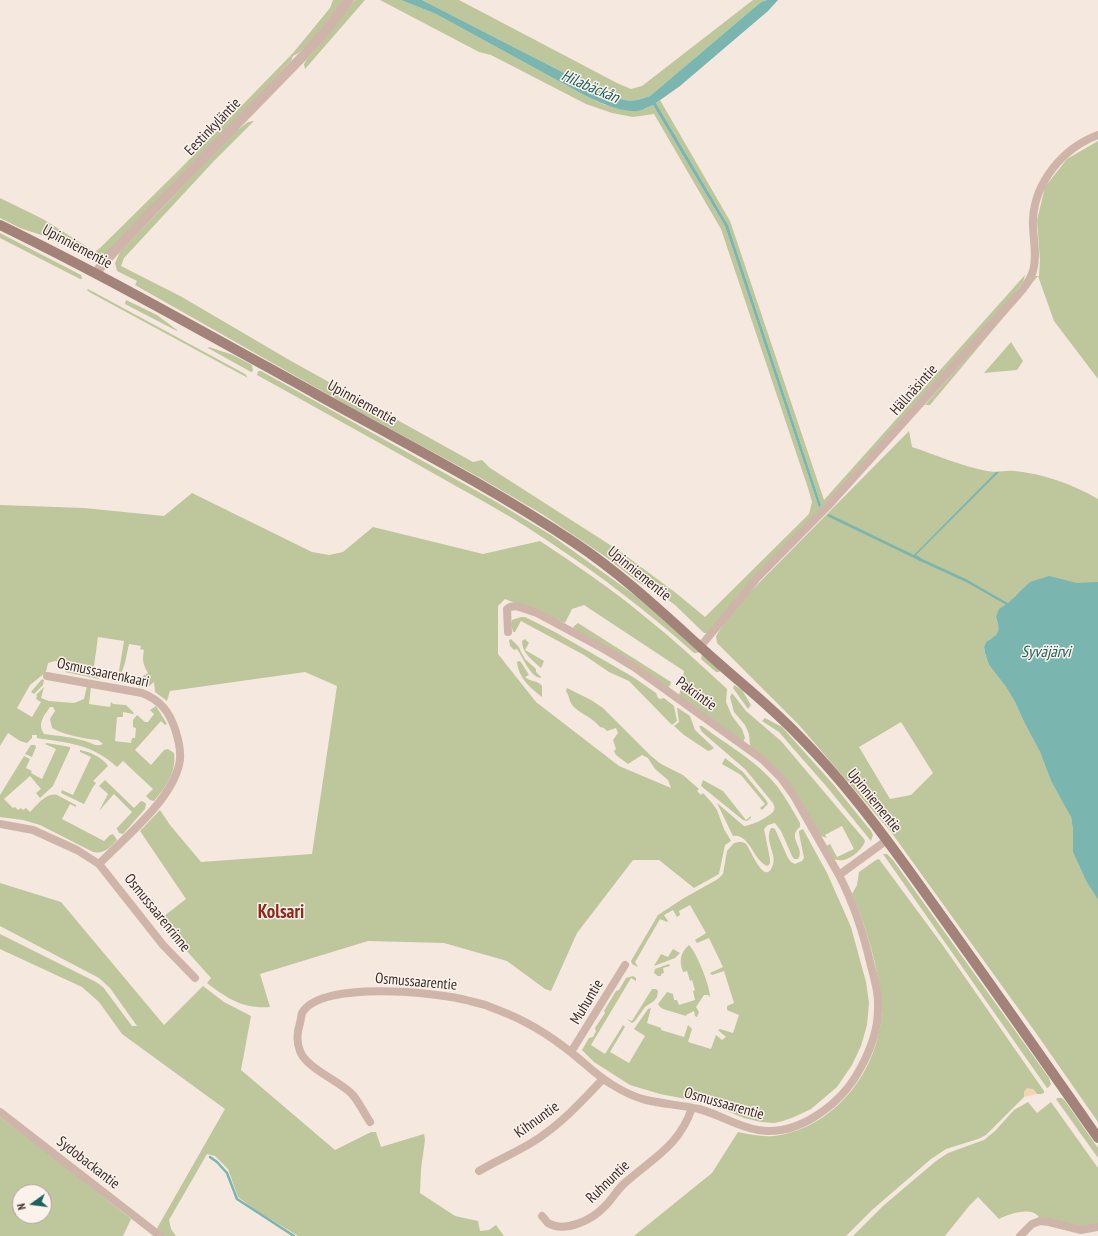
<!DOCTYPE html>
<meta charset="utf-8">
<style>
body{margin:0}
#map{position:relative;width:1098px;height:1236px;overflow:hidden;background:#f5e8df;font-family:"PT Sans Narrow",sans-serif}
canvas{display:block}
.north{position:absolute;left:12px;top:1184px;width:40px;height:40px;box-sizing:border-box;background:#fcf2ec;border:1px solid #afa39e;border-radius:50%;rotate:256deg;font-size:11px;font-weight:700;line-height:16px;text-align:center;color:#3b2d29}
.north::after{content:'';display:block;margin:auto;width:14px;height:18px;background:#1a625d;clip-path:polygon(50% 0,100% 100%,50% 72%,0 100%)}
</style>
<div id="map">
<canvas width="1098" height="1236"></canvas>
<div class="north">N</div>
</div>
<script>
const ctx = document.querySelector('canvas').getContext('2d');
ctx.lineJoin = 'round';
function fillPath(path, color) { ctx.fillStyle = color; ctx.fill(path, 'evenodd'); }
function stroke(path, color, width, dash) { ctx.strokeStyle = color; ctx.lineWidth = width; ctx.lineCap = dash ? 'butt' : 'round'; ctx.setLineDash(dash || []); ctx.stroke(path); }
function write(font, color, halo, rows, align = 'center') {
  ctx.font = font + ' "PT Sans Narrow",sans-serif'; ctx.lineWidth = 3; ctx.setLineDash([]); ctx.textBaseline = 'middle'; ctx.strokeStyle = halo; ctx.fillStyle = color; for (const [text, x, y, turn = 0] of rows) {
    ctx.save(); ctx.translate(x, y); ctx.rotate((+turn || 0) * Math.PI / 180); ctx.textAlign = isNaN(turn) ? turn : align; if (halo) ctx.strokeText(text, 0, 0); ctx.fillText(text, 0, 0); ctx.restore();
  }
}
const green = new Path2D(`
 M333 0H343C333 14 308 50 293 56L291 61 107 254C99 259 95 260 86 257L44 236 20 228 0 218V198L43 219 95 252 100 248 181 168 293 53 330 8Z
 M355 0H365L305 69 304 64 307 59 338 22Z
 M374 0H401L436 14 584 95 605 105 645 109 653 105 725 226 819 508 821 505 728 225 656 103 660 100 730 221 824 500 1025 275 1023 282 1011 298 708 633H704L675 605 667 599 638 582 606 557 542 514 475 475 343 403 135 285 137 281 117 271 115 263 120 252 235 132 248 122 254 121 213 162 124 258 121 266 182 297 291 361 473 462 482 460 490 468 618 550 676 593 705 617 809 514 812 502 808 488 721 229 654 114 633 117 612 113 586 104 491 55 479 52 380 0Z
 M422 0H459L617 83 631 89 642 86 753 0H767L761 2 650 96C631 103 628 101 609 96Z
 M1098 141V379L1054 321 1038 276 930 405H925L1023 293 1034 276H1039L1040 260 1037 220 1045 187 1067 159Z
 M0 233 81 275 82 279H80L0 238Z
 M88 289 245 374 248 378 91 293 87 290Z
 M126 300 157 315 177 330V331L125 304Z
 M1011 342 1023 361 1017 370 984 373Z
 M209 347 233 355 252 365 253 371 251 372 208 348Z
 M258 371H261L493 500 551 535 636 596 700 652 696 653H694C648 612 600 575 548 541 516 519 481 500 447 481 384 445 320 410 257 375Z
 M909 431 912 447C936 455 961 466 987 471 996 473 1005 470 1015 471 1044 474 1072 484 1098 499V583L1016 595 996 617 999 627 998 632 994 637 986 642 984 647 985 653 989 665 1006 687 1015 702 1024 722 1040 752 1051 781 1066 807 1071 817 1073 830V852L1086 881 1098 900V1122L1036 1033 891 832 799 725 717 643 716 636 724 623 748 594ZM901 722 933 773 911 795 890 799 859 747Z
 M192 493 312 552 329 555 343 552 373 527 483 554 540 541C576 565 612 589 644 616 673 639 700 664 727 689L726 702 732 716 742 729 745 738 743 742 679 695 682 684 684 671 584 605 572 609 565 623 505 599 498 606V654L536 702 619 766 671 788 668 780 655 769 648 758 642 755 628 764 616 755 614 751 616 749 613 740 618 733 616 728 607 731 604 728 600 727C593 718 583 715 575 708 569 703 570 697 566 691L567 688 591 700 603 708 651 756 661 764 683 775 699 789 697 791 701 795 703 793 712 803 717 810 724 829 731 841 725 845 719 874 694 888 659 860H633L577 933 551 991 545 989 507 961 444 943 368 941 260 974 270 1007C243 1009 228 999 207 983L211 978 159 920 186 899 140 831 160 810 170 825 201 862 312 854 337 686 305 672 170 691 167 701 155 692 154 682C148 687 146 688 139 687L137 680 148 673C143 665 142 659 144 650L140 649 141 646 129 644 125 663 120 677H118L124 641 98 637 93 673 99 674V679L65 672 66 663 55 661 48 663 46 672 30 685 17 708 32 717 41 702 36 699 37 696 36 695 44 687 41 698 49 701 74 703 84 699 87 686 91 687 89 704 110 707 111 702 113 704 126 705 134 713 133 714 123 712V717H117L115 741 131 743 132 738H135L136 728 133 727V720L137 715 145 722H148L154 714 150 710 156 706 167 724 165 725 161 721 135 750 151 765 164 750 168 749 174 753C177 772 165 788 154 801L150 800 146 796 153 789 123 761 117 767C92 744 69 743 37 738V735H32V738L27 743 20 741 8 733 0 746V505L84 508 164 516ZM50 707H53L55 711 50 719 52 728C64 735 85 739 98 740L103 744C97 747 93 744 88 742 74 737 59 736 44 734 37 723 44 716 50 707Z
 M521 617H525L555 632 633 677 656 693 658 698 660 699 664 698 674 706 677 721 672 725 629 681 609 672 584 655 521 621 515 632H513L511 624 512 620Z
 M578 623 671 682 670 686 667 687 574 629 573 627Z
 M511 639 519 647 521 652 525 659 536 669V672L541 677V678C530 677 523 657 517 649L514 650 510 646 509 640Z
 M525 639 529 643 525 650 544 661 541 668C532 660 522 653 522 641Z
 M702 655H704L720 671 719 672H716L701 659Z
 M519 661 521 662 529 675 525 677C530 682 538 680 542 686V697C530 688 518 677 517 662Z
 M42 679 44 680 43 685 34 694 31 692Z
 M734 685 742 690 751 705 748 709 733 688Z
 M732 693 746 711 781 741 864 839 865 841C863 849 851 859 843 860 839 861 836 859 833 859L826 846 830 844 837 857 854 849 842 826 825 835 827 838 821 836 764 756 750 746 749 734 745 725 734 712 730 697Z
 M677 708H678L690 716 695 730 714 748 711 750 708 751 684 735 674 726 679 722Z
 M765 718 782 727 833 784 871 831 873 835 871 841 827 787 791 746 779 732 762 721Z
 M699 726H702C727 745 757 761 777 786 786 798 793 811 800 823V827C786 838 806 848 798 859H794L792 856 781 831 775 823 768 825 764 829 770 859V863L768 866C754 863 750 833 733 836L717 803 744 826C751 826 772 816 774 810 775 807 774 806 773 803L745 769 702 732Z
 M47 743 70 747V749L53 786 40 798 36 793 41 789 30 776 4 799 13 808 15 807 18 810 21 808 23 810 26 808 30 812C37 805 47 792 57 795L76 805V807L70 804 62 819 104 841 110 835 113 834 117 840C110 848 104 854 93 852L40 825 23 820 0 817V795L24 756 30 759 26 768 32 771 31 773 42 779 56 749 45 744Z
 M31 745H35L36 747 32 757 25 754Z
 M80 750C90 752 102 757 108 766L93 781 96 783 93 787 84 804 61 793 62 790 73 795 91 757 80 752Z
 M725 758 743 772 766 800 768 804 762 810 760 808 765 804 741 775 722 764Z
 M105 780 134 808 141 801 144 802 146 804 145 809 123 834 119 833 116 827 117 828 132 812 114 794 99 811 108 794 99 786Z
 M703 780 723 791 746 820 751 816V818L747 821 743 820 701 786Z
 M771 828H773L775 829 788 858 791 862 795 864 802 861 804 858 799 833V831L803 829 827 873 851 927 866 982 869 1003 867 1025 861 1046 852 1065 837 1087 811 1109 794 1117 783 1121 774 1123 761 1122 744 1118 707 1103 660 1094 630 1085 594 1062 582 1050 589 1038 593 1037 596 1031 595 1028 605 1013 604 1011 616 991 619 990 626 978 633 976 636 978V981L631 978 591 1045 605 1054 623 1025 625 1027 610 1052 629 1063 645 1036 634 1029 648 1009 651 1008 647 1023 661 1028V1030L684 1037 688 1025 692 1029 688 1042 711 1049 716 1035 722 1040 726 1037 718 1030 720 1029 733 1033 739 1015 727 1010V1006L734 1003 724 971 712 975 710 973 723 967 709 938 697 943 695 940 706 933 690 905 679 911 680 915 677 917 673 910 664 915 668 921 667 922 660 919 635 962 638 967 632 964 631 961 658 915 684 898 718 879 723 874 727 851 734 843C739 842 742 841 746 844 750 848 764 886 772 867 774 863 774 859 773 855 771 847 766 836 771 828Z
 M883 854H887L893 860 1049 1078 1051 1084 1049 1087 1047 1088Z
 M879 859 944 947 1044 1091V1093L1041 1094H1037L1033 1089 1024 1092V1097L986 1135 978 1139 946 1149 931 1159 872 1210 846 1236H634L712 1173 738 1132C749 1134 761 1137 774 1136 837 1128 882 1066 882 1005 882 998 880 991 879 984 874 953 864 922 852 894L857 885 859 872 876 860Z
 M0 883 61 902 164 1025 203 986 224 1002 251 1016 241 1070 335 1150 371 1132H376L381 1147 424 1134 425 1140 421 1169 420 1193 455 1216 478 1221 480 1231 489 1230 496 1225 504 1236H298L257 1211 238 1197 228 1169 215 1156 207 1154 169 1220 171 1229 176 1236H164L156 1230 225 1109 122 1034 99 1002 82 987 0 949V934L96 982 103 987 132 1026H137L110 988 99 978 0 926Z
 M689 945C697 953 710 986 710 997L708 995H704L696 1007 699 1012 697 1017 695 1016 694 1011 686 1015V1016L663 1009 660 1007 658 1004 667 992 673 994 674 1000H677L679 1005 695 1000 693 991 695 990 692 980 690 981 687 971 683 972C679 961 680 953 689 945Z
 M673 949 680 953 675 958 654 966 661 954 668 957Z
 M669 964 670 966 663 968 664 973 661 974V976H658L654 973 655 969Z
 M652 989H656L658 991 657 997 654 1001 645 1007 635 1021 632 1023 627 1019 632 1021Z
 M1058 1098H1062L1065 1101 1098 1148V1158L1056 1099Z
 M1028 1102 1037 1113 1051 1102 1098 1168V1226L1087 1228 1040 1220C1039 1219 1039 1216 1037 1215 1028 1207 1007 1215 999 1219L978 1197 969 1206 945 1236H853L883 1206 936 1161 948 1153 984 1140 995 1131 1014 1110Z
 M0 1117 56 1159 131 1219 123 1236H0ZM20 1192H44V1216H20Z`);
const sand = new Path2D(`
 M1027 1088 1033 1089 1037 1094 1024 1097V1092Z`);
const water = new Path2D(`
 M401 0H422L609 96C628 101 631 103 650 96L761 2 767 0H778L768 11 680 86 656 103 728 225 821 505 819 508 725 226 653 105C647 108 639 112 632 111 615 110 599 102 584 95L436 14Z
 M996 472H999L916 555 921 558 920 561 827 516 829 514 914 555Z
 M1049 576 1077 583 1098 582V900L1086 881 1073 852V830L1071 817 1051 781 1040 752 1024 722 1015 702 1006 687 989 665 985 653 984 647 986 642C999 634 1001 632 996 617L999 609 1007 604 1030 582Z`);
const stream = new Path2D(`
 M919 559 967 581 1007 604
 M210 1157 217 1162 227 1173 237 1199 294 1236`);
const minor = new Path2D(`
 M508 632 507 609 510 607 516 606 537 613 604 649 634 667 762 759 781 778 794 796 839 875
 M700 647 757 578 828 506 1008 306C1017 296 1029 284 1033 271 1038 254 1032 236 1033 219 1035 182 1063 148 1098 135
 M0 824 33 830 77 850 99 864C125 837 170 802 179 765 182 754 179 741 175 729 169 711 160 700 142 693L47 676
 M99 864 163 945 195 978
 M571 1052 625 965
 M0 1112 160 1236
 M370 1122C364 1113 359 1102 352 1094 338 1080 307 1069 300 1051 296 1041 297 1032 300 1023 301 1020 301 1016 302 1013 321 980 438 992 470 1001 480 1003 489 1006 498 1010 525 1020 551 1036 573 1054 586 1064 597 1076 611 1084 622 1091 634 1097 646 1100 663 1104 681 1105 699 1109 719 1114 737 1127 758 1130 799 1137 842 1103 860 1069 870 1051 878 1031 878 1009 879 995 875 981 871 966 864 935 854 904 839 875L887 840
 M479 1171C499 1159 520 1151 539 1138 564 1121 582 1101 603 1079
 M542 1216C544 1218 546 1221 548 1223 565 1233 592 1220 604 1207 612 1200 617 1189 626 1182 654 1157 679 1146 692 1108
 M1020 1236 1032 1224 1040 1221 1049 1222 1081 1230 1098 1227`);
const tertiary = new Path2D(`
 M96 273 105 261 154 209 303 56 328 28 349 0`);
const secondary = new Path2D(`
 M0 225C107 277 211 336 316 394 403 442 492 488 575 543 626 577 670 620 715 660 743 685 771 707 797 734 850 787 894 849 938 911 992 986 1045 1062 1098 1138`);
const streetNames = [
 ["Eestinkyläntie",213,127,-46],
 ["Upinniementie",77,247,28],
 ["Hällnäsintie",914,390,-48],
 ["Upinniementie",362,403,29],
 ["Upinniementie",639,574,39],
 ["Osmussaarenkaari",103,673,12],
 ["Pakrintie",696,694,36],
 ["Upinniementie",874,801,51],
 ["Osmussaarenrinne",157,913,51],
 ["Osmussaarentie",416,982,5],
 ["Muhuntie",587,1002,-59],
 ["Osmussaarentie",724,1104,16],
 ["Kihnuntie",537,1120,-36],
 ["Sydobackantie",88,1163,38],
 ["Ruhnuntie",608,1182,-44]
];
const waterNames = [
 ["Hilabäckån",590,87,23],
 ["Syväjärvi",1046,652]
];
const districtNames = [
 ["Kolsari",281,913]
];
fillPath(green, '#bec69c');
fillPath(sand, '#f3d5b3');
fillPath(water, '#7ab5b0');
stroke(stream, '#7ab5b0', 2.5);
stroke(minor, '#cfb5a9', 8);
stroke(tertiary, '#cfb5a9', 10);
stroke(secondary, '#a38379', 10);
write('15px', '#3b2d29', '#fcf2ec', streetNames);
write('italic 16px', '#1a625d', '#fcf2ec', waterNames);
write('bold 19px', '#93271a', '#fcf2ec', districtNames);
</script>
